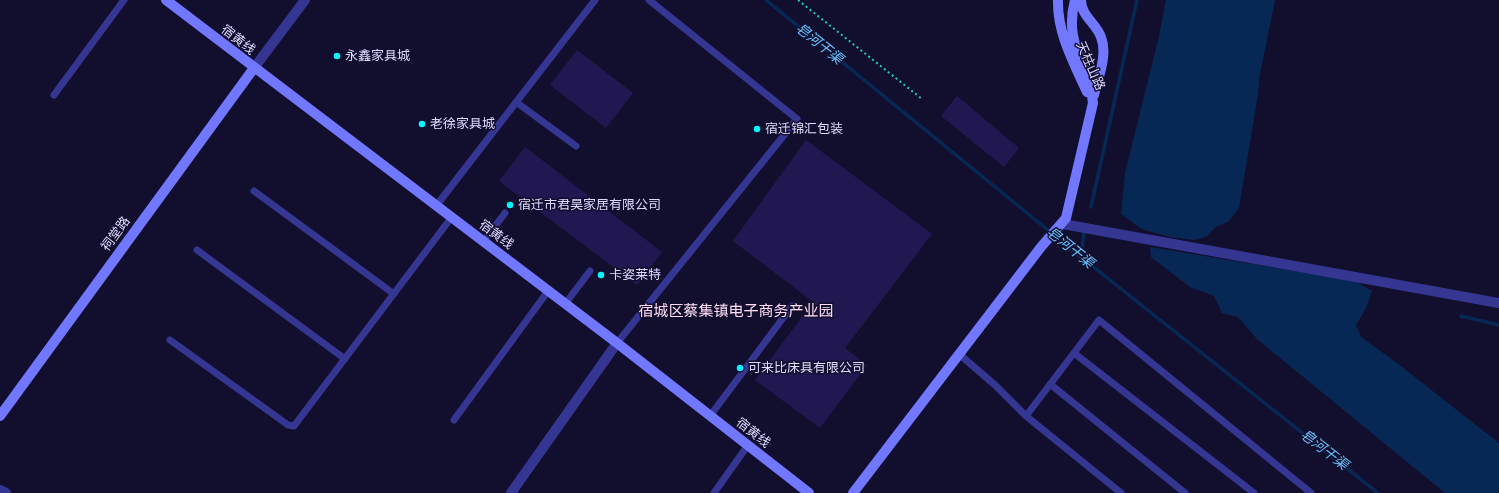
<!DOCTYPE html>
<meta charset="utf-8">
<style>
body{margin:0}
canvas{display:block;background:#120e2e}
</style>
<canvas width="1499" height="493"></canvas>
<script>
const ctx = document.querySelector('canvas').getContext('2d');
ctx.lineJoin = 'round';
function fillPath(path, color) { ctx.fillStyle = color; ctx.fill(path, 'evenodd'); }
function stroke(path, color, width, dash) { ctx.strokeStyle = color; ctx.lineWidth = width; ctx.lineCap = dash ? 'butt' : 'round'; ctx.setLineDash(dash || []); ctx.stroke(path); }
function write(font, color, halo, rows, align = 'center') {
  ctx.font = font + ' Karla,"Noto Sans SC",sans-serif'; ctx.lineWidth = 3; ctx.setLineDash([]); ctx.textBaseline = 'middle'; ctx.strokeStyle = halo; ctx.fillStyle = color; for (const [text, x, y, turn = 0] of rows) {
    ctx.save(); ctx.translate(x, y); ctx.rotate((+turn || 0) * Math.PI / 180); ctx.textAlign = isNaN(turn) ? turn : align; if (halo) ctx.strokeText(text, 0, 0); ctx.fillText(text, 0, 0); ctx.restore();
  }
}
const water = new Path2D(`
 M1166 0H1275L1259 79 1258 95 1239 208 1229 221 1216 227 1207 236 1195 240 1170 237 1142 229 1121 214 1125 173 1159 36Z
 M1150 247 1355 281 1372 291 1366 308 1356 325 1361 337 1397 363 1499 443V493H1445L1257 339 1238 317 1222 313 1214 296 1190 287 1151 257Z`);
const stream = new Path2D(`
 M766 0 1081 257 1378 493
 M1091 207 1137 0
 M1081 257 1084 232
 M1461 316 1499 325`);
const building = new Path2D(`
 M577 50 633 93 606 128 550 85Z
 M957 96 1019 148 1004 167 941 116Z
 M806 140 932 234 845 348 867 365 820 428 755 380 813 302 733 241Z
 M525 147 662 252 637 285 499 181Z`);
const path = new Path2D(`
 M798 0 922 99`);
const lane = new Path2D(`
 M54 95 124 0
 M516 102 576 146
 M254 191 394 294
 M436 206 595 0
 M483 242 505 213
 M197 250 345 359
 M565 304 590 271
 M170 340 288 425 294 426 451 218
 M617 343 797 119 649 0
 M1074 353 1254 493
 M959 354 995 385 1026 416 1121 493
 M1050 384 1185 493
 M710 416 792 306
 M1026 416 1099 320 1311 493
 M454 420 548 291
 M714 493 748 445`);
const street = new Path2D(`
 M254 68 305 0
 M1063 224 1499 303
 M0 490 6 493
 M511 493 617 343`);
const secondary = new Path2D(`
 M166 0 617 343 809 493
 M1058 0C1057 33 1074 63 1087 92
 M1081 0C1081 16 1096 23 1101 37 1108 55 1098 78 1094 95
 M0 416 254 68
 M853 493 1041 247 1066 218 1093 103C1089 61 1063 46 1075 0`);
const markers = [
 [337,56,4,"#07f4ff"],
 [422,124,4,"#07f4ff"],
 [757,129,4,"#07f4ff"],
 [510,205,4,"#07f4ff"],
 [601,275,4,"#07f4ff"],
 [740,368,4,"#07f4ff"]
];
const streetNames = [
 ["宿黄线",238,40,38],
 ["天柱山路",1090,66,66],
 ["祠堂路",116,234,-54],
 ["宿黄线",496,235,37],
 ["宿黄线",753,433,38]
];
const poiNames = [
 ["永鑫家具城",345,56],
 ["老徐家具城",430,124],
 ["宿迁锦汇包装",765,129],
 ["宿迁市君昊家居有限公司",518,205],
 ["卡姿莱特",609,275],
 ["可来比床具有限公司",748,368]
];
const waterNames = [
 ["皂河干渠",819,44,39],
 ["皂河干渠",1070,248,39],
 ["皂河干渠",1324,450,38]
];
const quarterNames = [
 ["宿城区蔡集镇电子商务产业园",736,312]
];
fillPath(water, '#072854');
stroke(stream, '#072854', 3.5);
fillPath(building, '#211851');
stroke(path, '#22ccb8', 2, [2, 3]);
stroke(lane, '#343692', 7);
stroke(street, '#343692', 10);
stroke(secondary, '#7277ff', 10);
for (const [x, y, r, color] of markers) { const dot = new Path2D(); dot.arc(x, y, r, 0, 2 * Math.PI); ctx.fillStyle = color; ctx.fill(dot); stroke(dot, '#120e2e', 1.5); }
write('13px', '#dddbff', '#120e2e', streetNames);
write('13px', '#dddbff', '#120e2e', poiNames, 'left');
write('italic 14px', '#69c2ff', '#120e2e', waterNames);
write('15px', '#ffddf5', '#120e2e', quarterNames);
</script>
